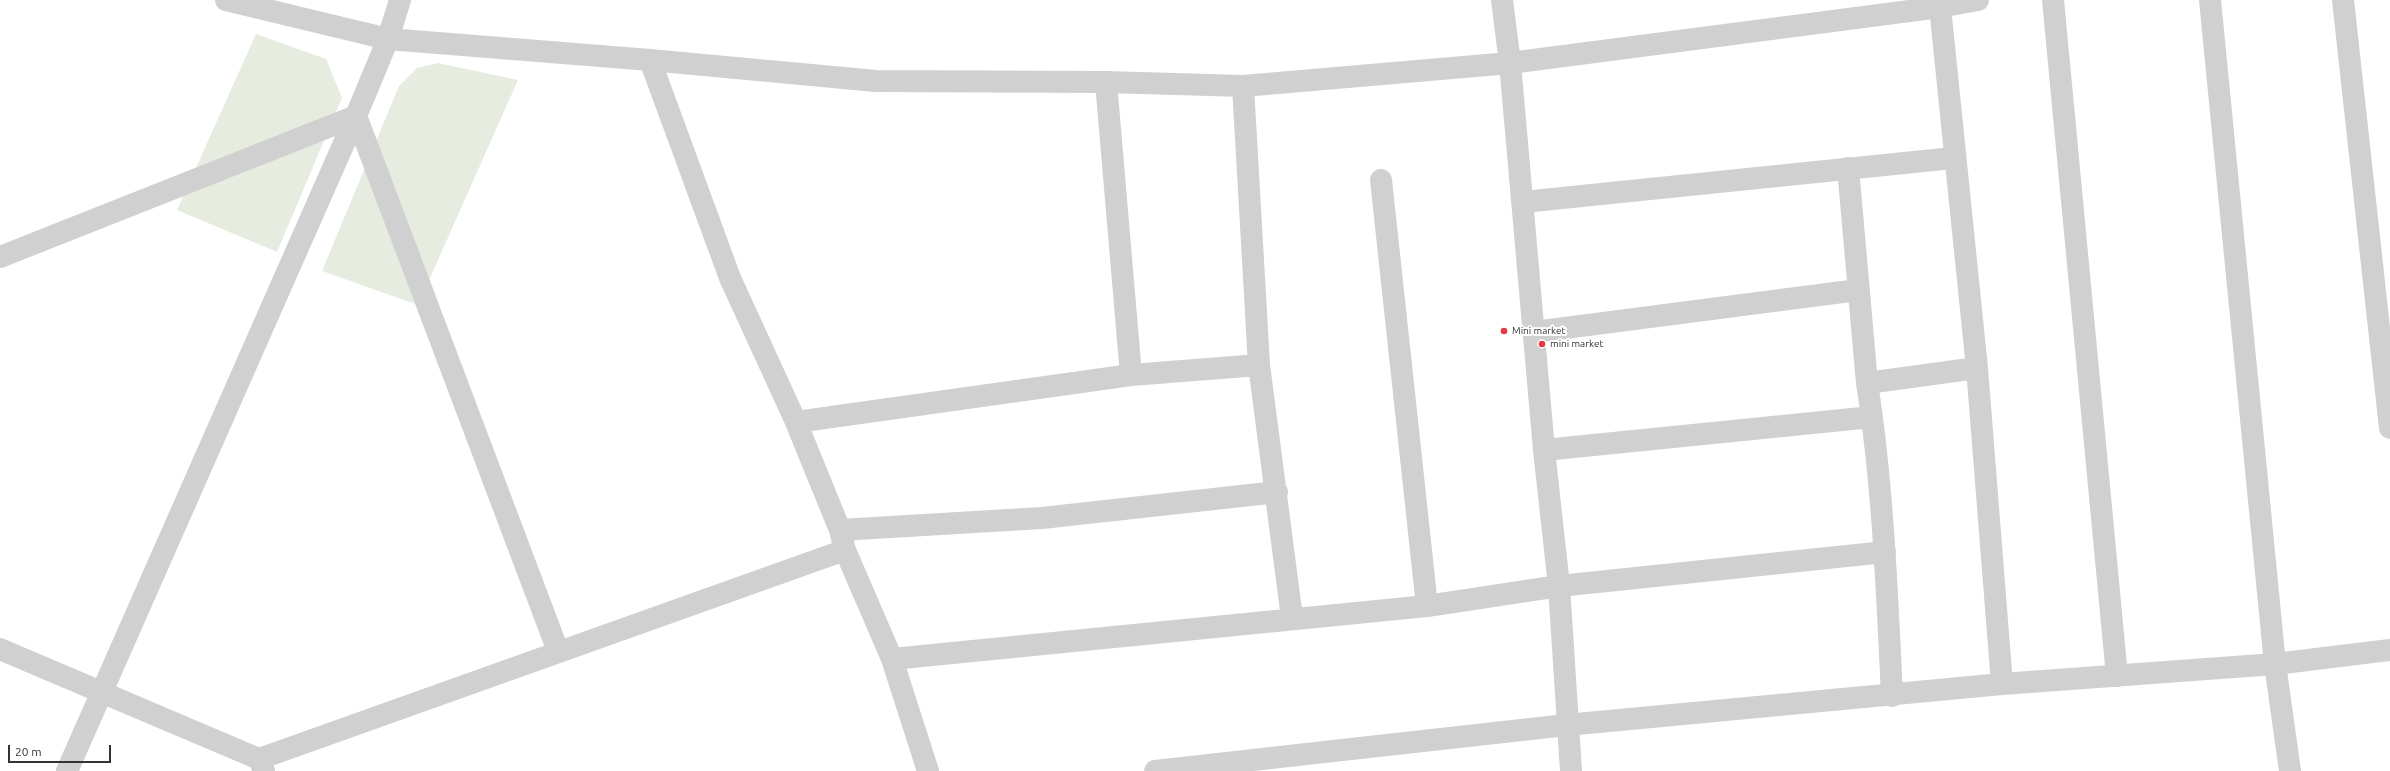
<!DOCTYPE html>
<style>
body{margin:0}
#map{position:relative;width:2390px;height:771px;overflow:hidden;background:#fff;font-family:Ubuntu,sans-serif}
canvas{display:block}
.scale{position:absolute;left:8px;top:745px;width:103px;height:18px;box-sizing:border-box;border:2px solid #333;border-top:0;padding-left:5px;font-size:12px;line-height:14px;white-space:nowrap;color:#333;-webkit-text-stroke:3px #fff;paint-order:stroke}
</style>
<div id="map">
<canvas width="2390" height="771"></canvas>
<div class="scale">20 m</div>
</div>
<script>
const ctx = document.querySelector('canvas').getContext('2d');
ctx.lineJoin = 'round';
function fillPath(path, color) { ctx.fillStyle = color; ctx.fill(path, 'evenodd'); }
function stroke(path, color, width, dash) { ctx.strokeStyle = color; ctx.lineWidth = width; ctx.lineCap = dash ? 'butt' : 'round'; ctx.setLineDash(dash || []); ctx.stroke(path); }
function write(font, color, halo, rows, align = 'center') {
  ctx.font = font + ' Ubuntu,sans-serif'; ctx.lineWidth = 4; ctx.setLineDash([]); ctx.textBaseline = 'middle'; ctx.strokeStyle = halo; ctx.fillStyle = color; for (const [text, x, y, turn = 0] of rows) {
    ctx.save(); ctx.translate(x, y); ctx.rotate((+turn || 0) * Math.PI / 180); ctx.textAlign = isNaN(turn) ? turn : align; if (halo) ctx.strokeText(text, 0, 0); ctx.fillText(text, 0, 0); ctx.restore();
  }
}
const green = new Path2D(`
 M256 34 326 59 342 98 277 252 177 210Z
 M438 63 518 80 418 305 322 271 399 86 417 68Z`);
const street = new Path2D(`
 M226 0 388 39 650 60 876 81 1106 82 1243 86 1510 63 1940 7 1978 0
 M1502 0 1510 63 1544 450 1559 586 1571 771
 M2053 0 2117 676
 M2210 0 2275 664 2290 771
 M2343 0 2390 428
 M650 60 730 278 796 422 840 530 845 550 892 659 928 771
 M1106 82 1131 375
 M1243 86 1259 365 1292 618
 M1848 168 1867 383C1883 486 1887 591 1892 696
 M1381 180 1427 606
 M1523 202 1953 158
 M0 257 356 116 558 651
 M1534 332 1858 290
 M1977 368 2002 684
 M1867 383 1977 368 1940 7
 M796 422 1131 375 1259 365
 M1544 450 1872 417
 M840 530 1042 518 1277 492
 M0 649 259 759
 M892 659 1427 606 1559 586 1885 552
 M67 771 356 116 388 39 400 0
 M264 771 259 759 845 550
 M1155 771 1566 725 2002 684 2275 664 2390 650`);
const markers = [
 [1504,331,4,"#e63946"],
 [1542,344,4,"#e63946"]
];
const poiNames = [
 ["Mini market",1512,331],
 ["mini market",1550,344]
];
fillPath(green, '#e6ecdf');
stroke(street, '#d0d0d0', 22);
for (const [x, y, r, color] of markers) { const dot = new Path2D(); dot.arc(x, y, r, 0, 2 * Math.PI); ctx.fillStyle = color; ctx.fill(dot); stroke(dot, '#fff', 1.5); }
write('10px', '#333', '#fff', poiNames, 'left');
</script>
